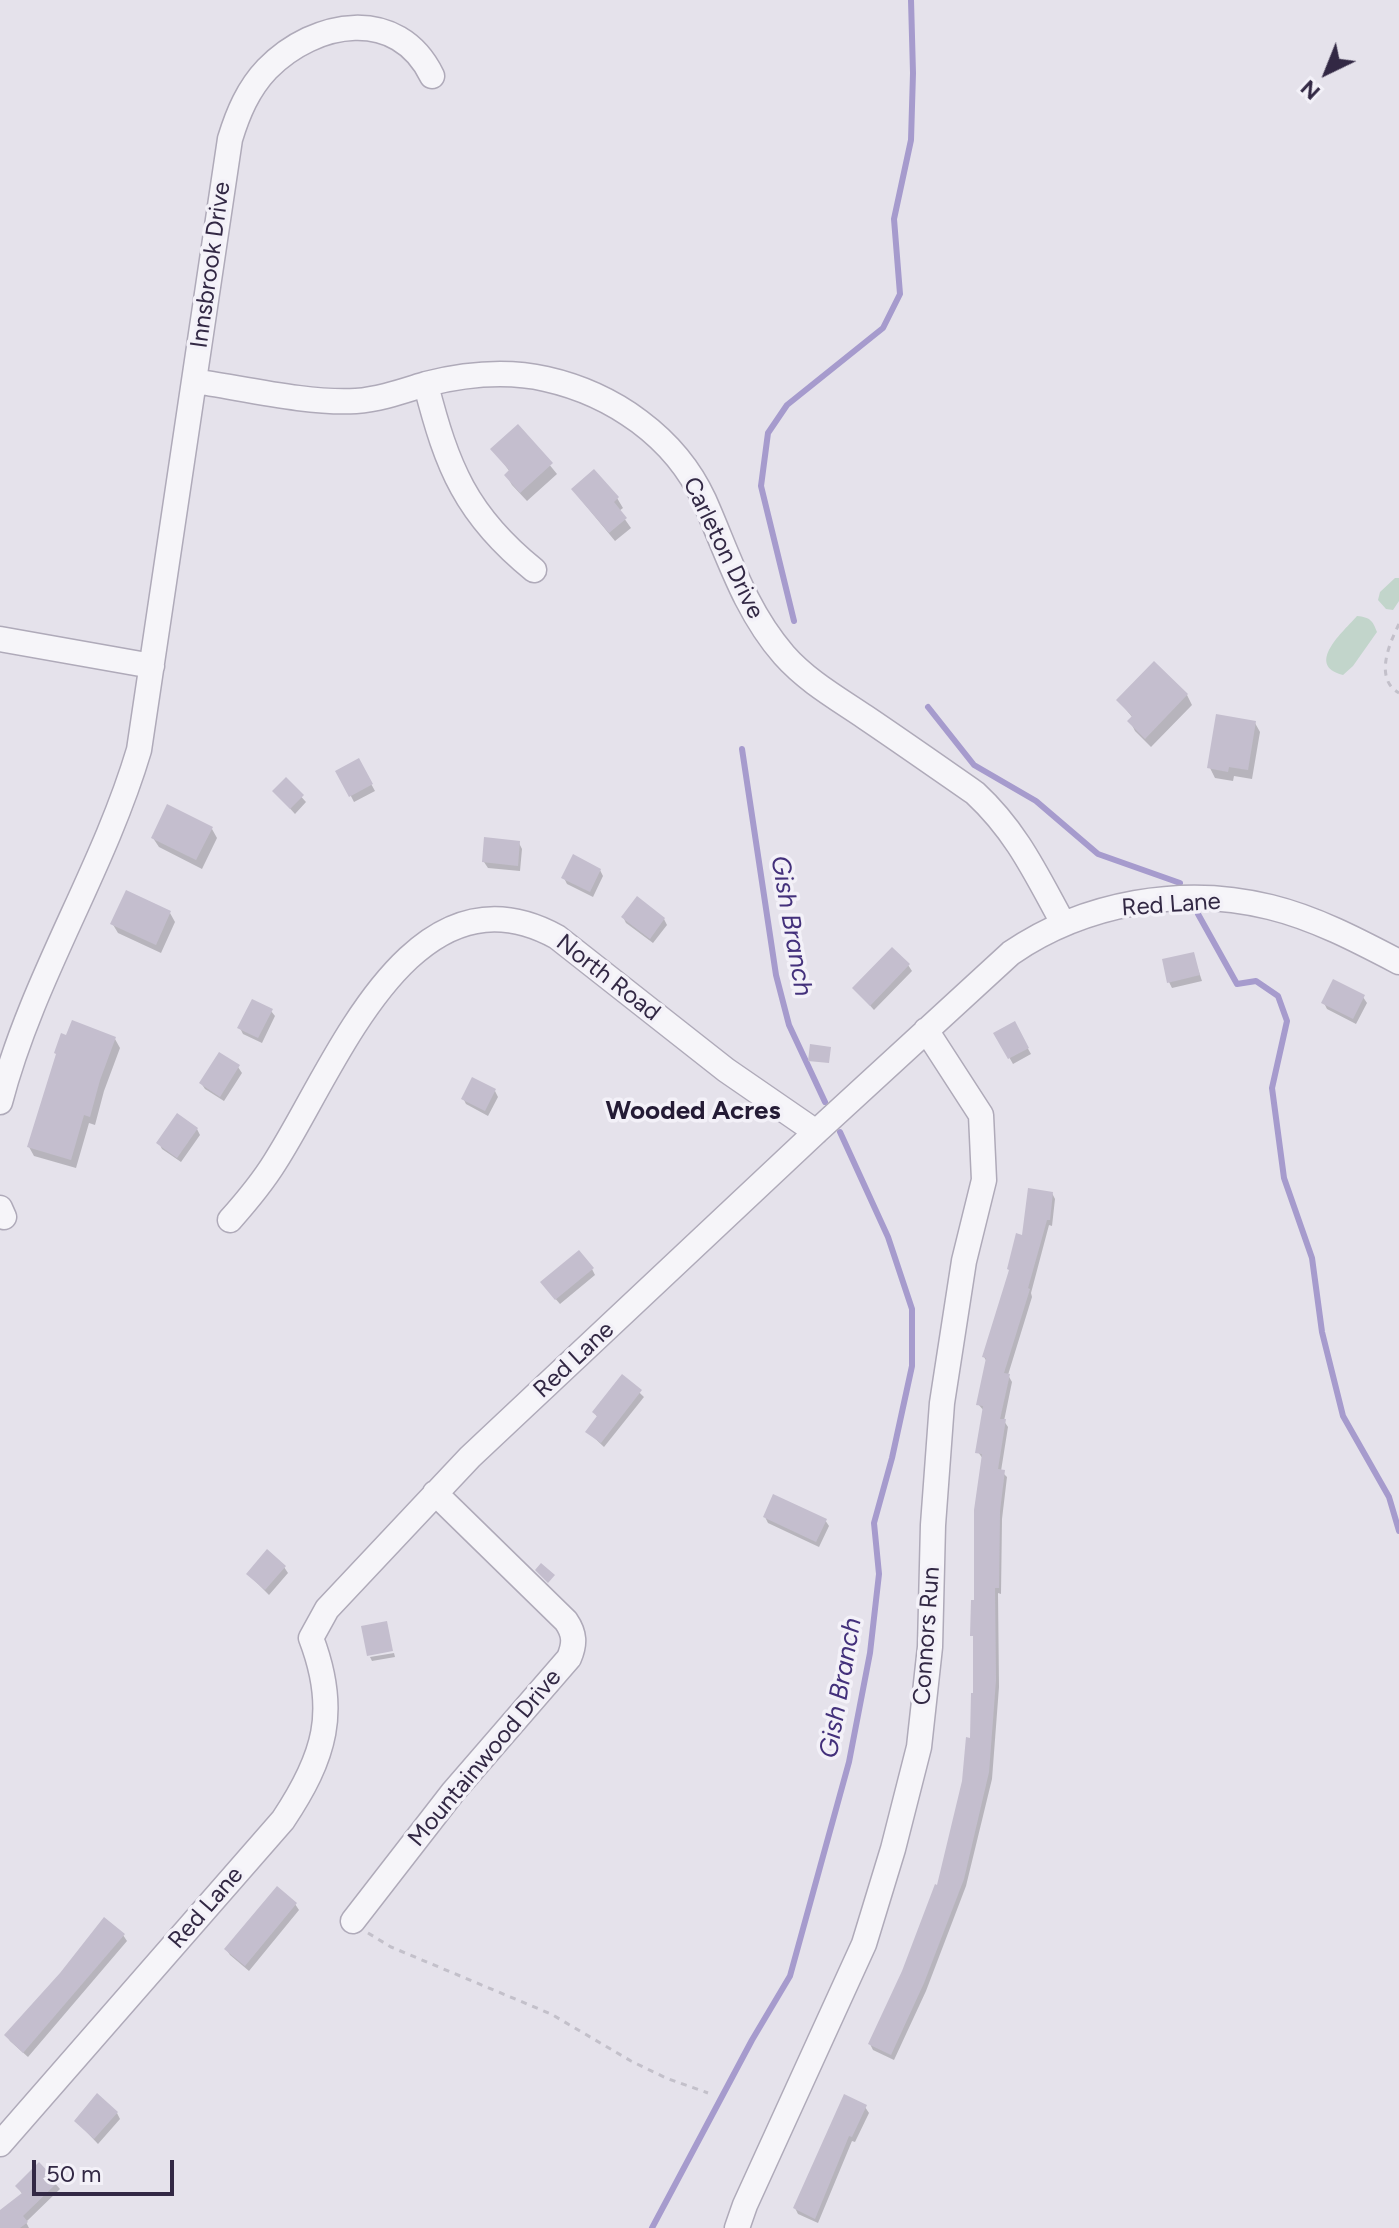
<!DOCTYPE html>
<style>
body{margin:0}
#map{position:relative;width:1399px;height:2228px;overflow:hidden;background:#e5e2eb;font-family:Figtree,sans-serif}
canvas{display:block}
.north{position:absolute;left:1287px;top:32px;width:80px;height:80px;-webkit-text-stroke:6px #f3f1f8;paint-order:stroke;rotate:223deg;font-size:22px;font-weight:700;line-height:32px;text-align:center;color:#322844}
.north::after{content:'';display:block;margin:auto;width:28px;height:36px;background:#322844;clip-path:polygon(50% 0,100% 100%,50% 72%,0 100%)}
.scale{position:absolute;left:32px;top:2160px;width:142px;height:36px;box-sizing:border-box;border:4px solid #322844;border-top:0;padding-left:10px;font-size:24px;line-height:28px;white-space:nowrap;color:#322844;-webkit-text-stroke:6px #f3f1f8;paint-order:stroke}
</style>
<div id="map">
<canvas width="1399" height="2228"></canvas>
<div class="north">N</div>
<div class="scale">50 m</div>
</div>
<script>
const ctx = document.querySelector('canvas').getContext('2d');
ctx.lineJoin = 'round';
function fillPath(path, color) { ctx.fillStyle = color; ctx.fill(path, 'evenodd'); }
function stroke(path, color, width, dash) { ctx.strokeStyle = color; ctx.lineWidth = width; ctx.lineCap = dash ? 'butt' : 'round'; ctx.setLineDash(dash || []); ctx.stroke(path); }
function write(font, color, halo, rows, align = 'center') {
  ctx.font = font + ' Figtree,sans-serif'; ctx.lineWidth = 7; ctx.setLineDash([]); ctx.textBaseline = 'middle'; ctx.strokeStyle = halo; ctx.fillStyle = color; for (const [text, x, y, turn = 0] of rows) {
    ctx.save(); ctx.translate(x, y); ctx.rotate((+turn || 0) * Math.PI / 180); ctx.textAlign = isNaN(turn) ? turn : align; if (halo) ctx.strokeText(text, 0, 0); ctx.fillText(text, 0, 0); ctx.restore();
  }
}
const green = new Path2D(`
 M1395 578H1399V601L1393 610 1386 609 1378 600 1380 592Z
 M1357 616C1370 617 1373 621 1377 632L1353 666 1343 675C1304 665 1344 631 1357 616Z`);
const shadow = new Path2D(`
 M518 426 557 474 527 501 512 485 506 475 510 472 493 449Z
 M573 490 617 498 623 508 619 511 631 528 615 541Z
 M1154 664 1187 695 1192 705 1151 747 1135 731 1130 721 1133 718 1118 700Z
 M1255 723 1260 732 1252 779 1234 776 1233 781 1215 778 1210 768Z
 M358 760 375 791 354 802 338 771Z
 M286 780 306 802 295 814 275 792Z
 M212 829 217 838 202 869 159 847 153 838Z
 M519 843 522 849 520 871 488 868 484 862Z
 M600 870 603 876 593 897 567 884 564 878Z
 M170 913 175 922 161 953 118 933 112 923Z
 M623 917 664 919 667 925 653 943 626 923Z
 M1193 954 1202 981 1172 988 1169 982Z
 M908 965 912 971 874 1010 854 988Z
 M1363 997 1367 1003 1356 1024 1327 1009 1324 1003Z
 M271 1011 275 1016 262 1043 243 1034 240 1028Z
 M1014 1024 1031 1054 1013 1064 996 1034Z
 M67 1037 115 1039 120 1048 104 1091 95 1125 89 1123 76 1168 34 1156 29 1147Z
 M238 1067 242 1073 224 1101 205 1089 201 1083Z
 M495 1091 498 1097 488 1116 466 1104 463 1098Z
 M197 1129 200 1135 181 1162 162 1149 159 1143Z
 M1052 1193 1055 1199 1052 1226 1049 1225 1031 1293 1032 1297 1008 1375 1012 1382 1004 1421 1008 1427 1001 1471 1007 1477 1002 1519 1001 1594 998 1593 999 1687 992 1779 966 1886 926 1991 894 2060 873 2050 870 2044 904 1972 938 1888 972 1740 983 1459 978 1452 984 1411 978 1404 987 1362 984 1357 1024 1238Z
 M592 1269 595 1275 560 1304 546 1288Z
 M623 1377 644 1397 604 1447 588 1432 598 1418 594 1412Z
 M765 1517 825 1520 829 1526 819 1547 768 1523Z
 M284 1567 288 1573 269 1595 248 1574Z
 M394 1653 395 1657 372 1661 370 1657Z
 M295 1904 299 1910 249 1971 230 1955 226 1949Z
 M123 1935 127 1941 28 2057 10 2041 6 2035Z
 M865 2107 869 2113 855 2142 852 2141 818 2223 798 2214 795 2208Z
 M117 2113 120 2119 98 2144 76 2121Z
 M39 2165 60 2189 26 2222 29 2228H0V2213L23 2195 17 2186Z`);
const stream = new Path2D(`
 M794 621 761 486 768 433 787 405 883 328 900 294 894 219 911 140 913 73 911 0
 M928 707 974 765 1036 801 1098 854 1180 883
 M742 749 776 975 789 1025 825 1102
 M1198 914 1237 984 1256 981 1278 996 1287 1021 1272 1088 1284 1178 1312 1258 1322 1332 1343 1416 1389 1497 1399 1531
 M652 2228 752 2040 790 1976 849 1762 870 1653 879 1574 874 1523 892 1458 912 1366V1309L888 1237 840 1132`);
const building = new Path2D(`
 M518 424 553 463 520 493 504 475 509 470 490 449Z
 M594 469 619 497 614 502 627 518 609 533 571 489Z
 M1154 661 1188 694 1145 739 1127 721 1132 716 1116 700Z
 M1216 714 1256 721 1248 770 1229 767 1228 772 1207 768Z
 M359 758 373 784 349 797 335 771Z
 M286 777 304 795 290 809 272 791Z
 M167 804 213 827 196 860 151 838Z
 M484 837 520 841 518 866 482 862Z
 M573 854 601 869 590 892 561 878Z
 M126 890 171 911 156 945 110 924Z
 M637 896 665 918 650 939 621 917Z
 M892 947 910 964 870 1006 852 988Z
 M1194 952 1200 975 1167 983 1162 959Z
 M1333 979 1365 995 1353 1019 1321 1003Z
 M252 999 273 1009 258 1038 237 1028Z
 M72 1020 116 1037 100 1080 90 1117 84 1115 71 1160 27 1147 56 1054 54 1053 61 1033 66 1035Z
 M1015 1021 1029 1048 1008 1059 993 1033Z
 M810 1044 831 1047 829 1063 808 1061Z
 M219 1052 240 1065 220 1097 199 1083Z
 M472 1077 496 1089 485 1111 461 1099Z
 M177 1113 198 1128 177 1158 156 1143Z
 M1028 1188 1053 1192 1050 1220H1047L1028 1288 1030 1289 1004 1373 1010 1374 1000 1419H1006L998 1469 1005 1470 1000 1511 999 1588H995L996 1680 989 1772 964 1879 924 1983 891 2055 868 2044 902 1971 935 1884 937 1885 962 1781 966 1737 970 1738 971 1693H973V1636H970L971 1600H974V1510L982 1454 975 1453 983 1406 976 1405 986 1358 982 1357 1009 1270 1007 1269 1016 1233 1022 1235Z
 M579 1250 594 1268 555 1300 540 1282Z
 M622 1374 642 1390 601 1443 585 1432 597 1416 592 1412Z
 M773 1494 827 1519 816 1542 763 1517Z
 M267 1549 286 1566 265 1590 246 1574Z
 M541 1563 555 1575 548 1583 535 1570Z
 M387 1621 393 1651 367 1656 361 1626Z
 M277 1886 297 1903 245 1966 224 1949Z
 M104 1917 125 1934 23 2053 4 2035 60 1973Z
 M97 2093 118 2112 94 2139 74 2121Z
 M844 2094 867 2105 852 2137 849 2136 815 2219 793 2208Z
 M39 2162 58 2182 23 2216 28 2222 20 2228H0V2210L22 2193 15 2186Z`);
const path = new Path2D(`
 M1399 624C1389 644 1374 679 1399 693
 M368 1933 391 1947 551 2014 631 2061 666 2078 708 2093`);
const minor = new Path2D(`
 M194 381C242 388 309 404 356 401 381 399 403 391 426 384 466 374 506 370 546 379 613 394 675 437 704 500 728 554 744 609 784 655 807 681 837 698 865 717 902 742 939 768 975 793 1017 832 1036 874 1063 923
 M426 385C447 467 466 515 534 570
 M0 639 152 666
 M0 1102C32 979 103 871 139 750L230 139C238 113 248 89 267 69 315 20 398 6 432 76
 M0 1208 4 1217
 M230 1220C246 1202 262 1183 275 1162 335 1069 411 857 557 937L726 1070 816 1132
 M353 1921 453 1792 569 1658C575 1644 575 1634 566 1621L435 1493
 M0 2144 283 1820C325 1757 339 1711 311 1638L327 1609 470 1457 816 1132 1011 953C1084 903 1183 885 1270 907 1315 918 1357 940 1399 962
 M737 2228 745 2205 864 1944 893 1849 919 1747 930 1647 933 1525 942 1403 964 1261 984 1180 981 1115 926 1030`);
const streetNames = [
 ["Innsbrook Drive",211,265,-82],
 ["Carleton Drive",723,548,64],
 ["Red Lane",1171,905,-4],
 ["North Road",608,978,38],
 ["Red Lane",574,1360,-43],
 ["Connors Run",927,1636,-86],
 ["Mountainwood Drive",485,1758,-50],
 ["Red Lane",206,1908,-49]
];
const waterNames = [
 ["Gish Branch",791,926,80],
 ["Gish Branch",841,1688,-80]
];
const neighbourhoodNames = [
 ["Wooded Acres",693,1111]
];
fillPath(green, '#c2d5cb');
fillPath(shadow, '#0003');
stroke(stream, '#a69bcd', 6);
fillPath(building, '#c4bece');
stroke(minor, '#afaab9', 27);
stroke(path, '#c3c0ca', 3, [6, 6]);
stroke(minor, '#f6f5f9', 24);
write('24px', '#322844', '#f3f1f8', streetNames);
write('italic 26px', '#43307b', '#f3f1f8', waterNames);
write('bold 26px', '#241b35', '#f3f1f8', neighbourhoodNames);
</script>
